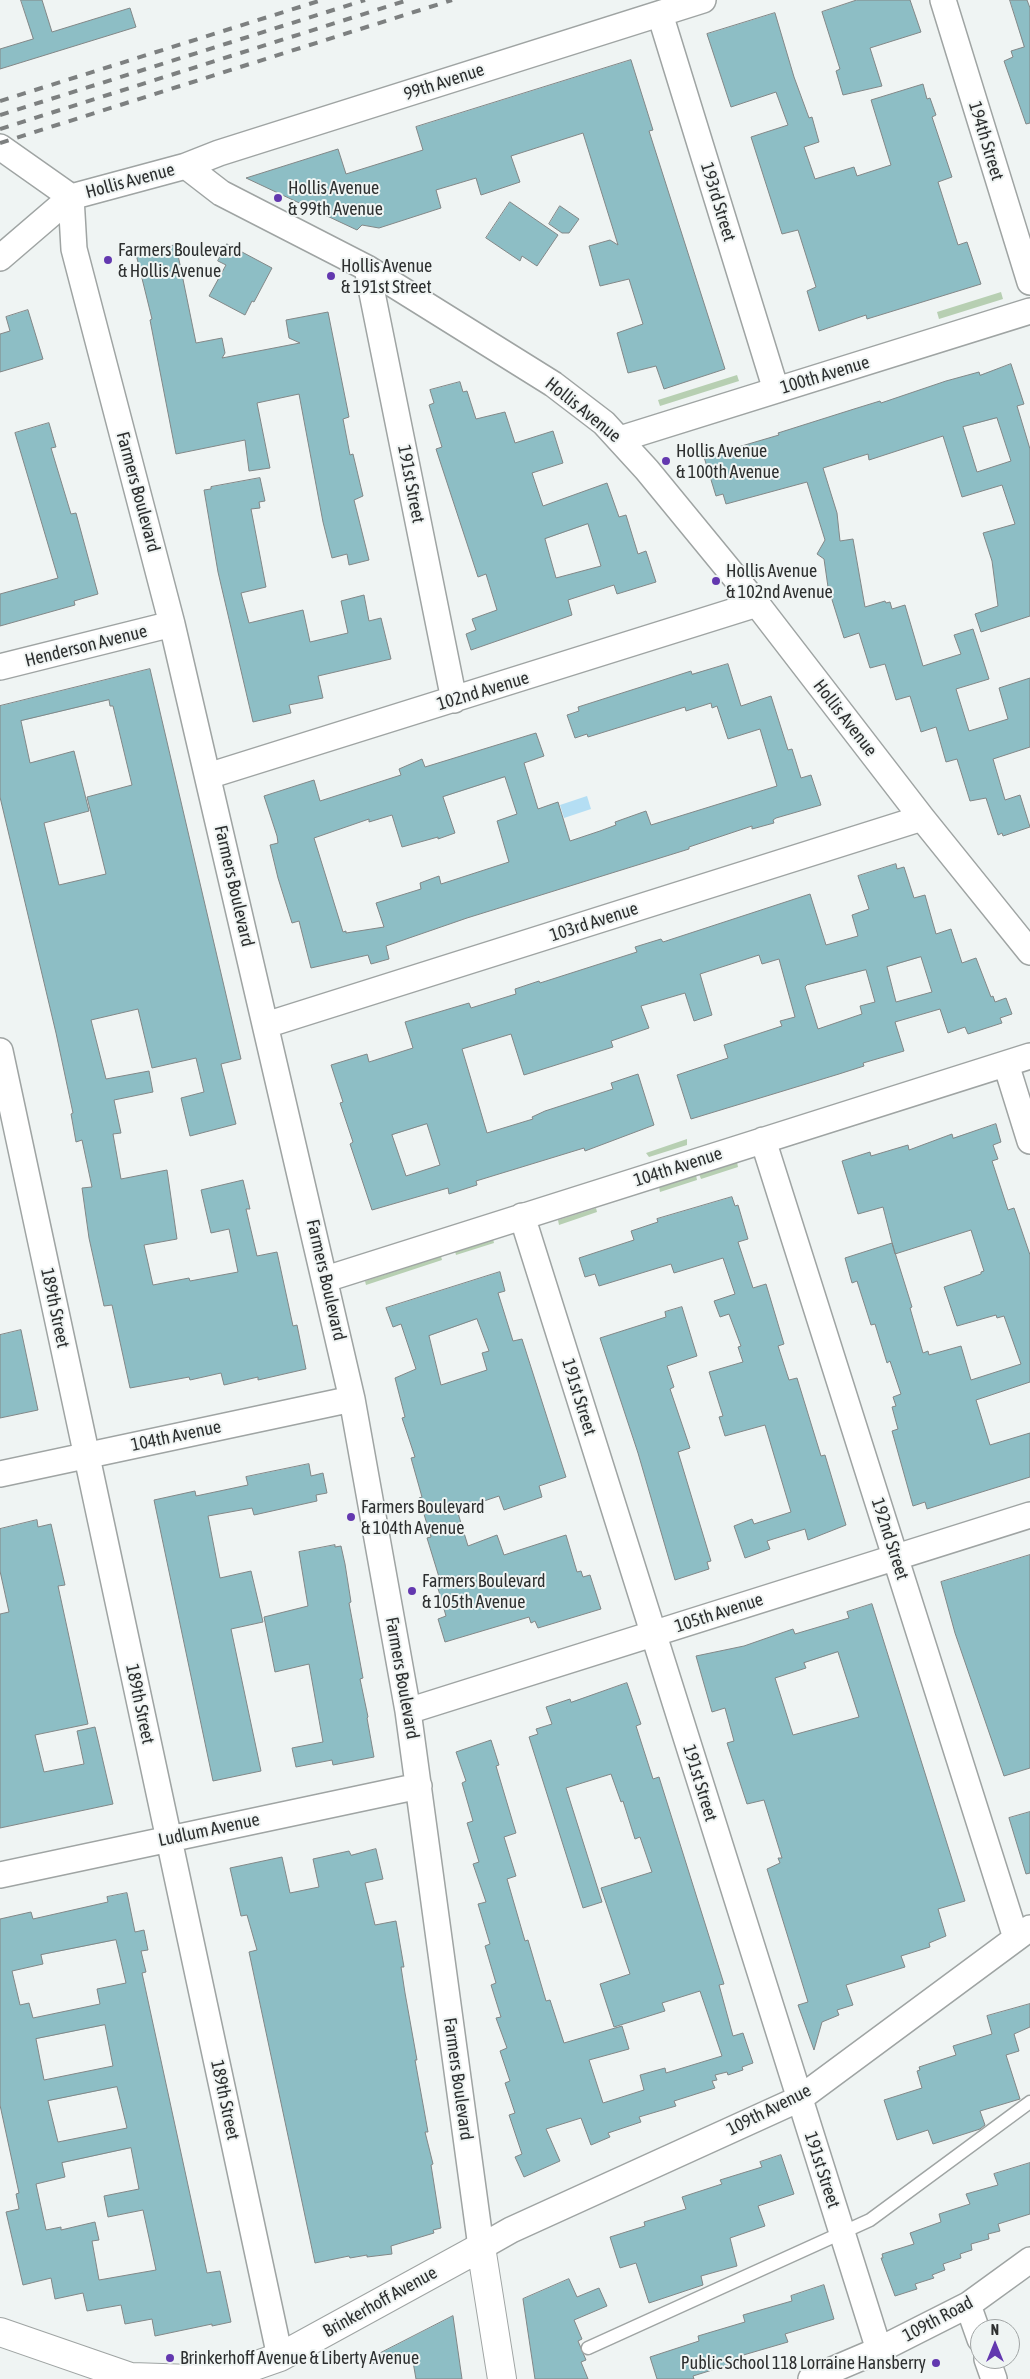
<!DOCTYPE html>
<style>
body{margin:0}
#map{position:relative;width:1030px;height:2379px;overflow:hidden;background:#eff4f3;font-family:"Asap Condensed",sans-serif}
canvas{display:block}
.north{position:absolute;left:970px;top:2319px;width:50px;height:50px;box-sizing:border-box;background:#eff4f3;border:1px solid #a1a5a5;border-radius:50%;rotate:0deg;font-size:14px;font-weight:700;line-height:20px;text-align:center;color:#2d2f2f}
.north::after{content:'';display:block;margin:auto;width:18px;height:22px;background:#6338af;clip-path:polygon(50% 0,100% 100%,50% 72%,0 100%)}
</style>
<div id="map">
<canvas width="1030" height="2379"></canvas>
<div class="north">N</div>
</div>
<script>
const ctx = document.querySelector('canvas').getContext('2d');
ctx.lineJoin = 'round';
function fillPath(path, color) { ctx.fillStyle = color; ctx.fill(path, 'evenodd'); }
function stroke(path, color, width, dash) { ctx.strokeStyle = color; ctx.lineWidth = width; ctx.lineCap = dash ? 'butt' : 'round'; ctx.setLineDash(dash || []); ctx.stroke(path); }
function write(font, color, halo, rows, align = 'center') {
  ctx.font = font + ' "Asap Condensed",sans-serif'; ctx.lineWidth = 4; ctx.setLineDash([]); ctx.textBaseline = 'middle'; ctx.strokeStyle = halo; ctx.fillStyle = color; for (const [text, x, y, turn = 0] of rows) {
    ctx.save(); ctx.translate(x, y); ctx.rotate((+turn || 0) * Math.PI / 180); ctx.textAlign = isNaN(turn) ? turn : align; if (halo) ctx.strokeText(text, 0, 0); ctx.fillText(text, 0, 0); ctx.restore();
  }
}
const green = new Path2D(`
 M1001 292 1003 299 939 319 937 312Z
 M737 375 739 381 660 406 658 400Z
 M687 1139V1145L649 1157 646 1153Z
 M737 1162 738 1167 701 1179 699 1174Z
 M696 1175 697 1180 660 1192 659 1187Z
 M596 1208 597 1212 559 1225 558 1220Z
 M493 1239 494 1243 456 1255 455 1251Z
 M441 1256 442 1260 366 1285 365 1281Z`);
const water = new Path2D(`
 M587 796 591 809 564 818 560 805Z`);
const building = new Path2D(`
 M21 0H42L52 32 130 8 136 27 0 69V49L33 39Z
 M857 0H910L921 32 870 48 882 86 843 95 836 71 840 69 822 12Z
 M1010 0H1027L1030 8V123L1026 124 1004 61 1013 57 1011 51 1024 47Z
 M775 13 794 77 809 118 812 117 819 142 804 147 815 179 854 167 857 176 891 165 871 100 923 84 927 99 930 98 936 115 932 117 952 177 938 182 958 245 967 242 981 284 867 319 866 315 819 331 807 291 816 287 798 230 782 234 751 137 788 125 776 92 731 107 707 34Z
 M631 60 653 130 649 131 725 369 664 389 656 366 628 373 617 333 643 324 629 279 600 286 589 246 610 240 618 245 583 133 511 156 520 182 481 195 476 178 436 190 441 208 379 228 362 225 357 230 246 178 338 149 346 174 423 150 416 127Z
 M510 202 558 235 537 266 522 256 520 261 486 238Z
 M560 206 579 219 569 233H562L549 224Z
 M227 244 272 268 254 302 252 301 245 315 209 296 226 265 218 261Z
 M176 245 196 343 222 338 225 353 222 358 300 343 289 338 286 320 328 312 349 417 343 419 350 455 353 454 363 496 354 500 369 560 349 565 347 554 332 558 323 522 299 394 257 403 270 468 249 471 245 440 176 454 150 320 152 319 136 254Z
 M28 310 43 359 0 372V334L10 331 6 317Z
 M1011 364 1024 404 1017 406 1030 449V616L981 632 975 614 998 606 992 561 983 533 1015 524 1002 485 962 497 943 436 869 460 868 454 823 468 837 513 840 541 853 539 865 607 885 601 886 603 890 602 892 609 905 605 923 666 961 654 954 635 973 629 989 679 956 689 969 731 1008 719 999 688 1030 678V747L993 759 1005 800 1020 795 1030 827 1003 836 1002 833 998 835 986 798 970 801 957 759 946 762 936 727 921 732 910 696 896 700 885 664 870 668 859 633 844 638 828 587 824 559 817 554 825 540 807 482 726 504 723 494 716 496 704 457 779 435 778 433 854 409 880 401 881 403 946 381 979 372 980 375ZM997 418 1011 461 977 472 963 427Z
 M460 382 463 392 467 391 476 419 505 412 515 443 553 431 563 463 532 473 543 506 607 483 619 517 626 515 638 554 646 551 656 582 617 594 614 585 568 600 572 615 471 650 466 634 476 630 472 619 497 610 486 574 478 577 436 449 442 447 429 405 434 403 430 390ZM588 524 601 566 556 578 545 539Z
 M49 423 56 447 51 448 71 514 76 513 98 594 74 601 75 605 0 626V594L58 578 15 433Z
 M260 478 265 501 259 502 260 508 251 509 266 587 241 593 249 623 303 610 310 642 348 633 341 601 364 595 369 621 381 618 391 659 318 676 323 698 289 705 291 713 253 722 218 572 204 490 211 489V487Z
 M728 664 741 706 771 696 788 750 792 749 801 778 811 775 821 805 776 818 773 820 774 823 752 829V826L689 847V849L467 918 386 946 389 959 371 964 368 955 311 968 299 921 292 923 278 878 270 845 278 843 277 836 264 796 314 780 320 801 401 775 399 769 422 759 425 767 536 733 544 756 524 763 538 809 558 802 570 841 600 831 616 825 615 822 646 811 651 825 777 786 760 729 728 739 717 706 712 708 711 703 686 711 685 707 588 737 587 734 575 738 567 715 579 711 578 707 663 680 691 671 692 674ZM505 777 517 814 497 821 509 862 441 884 439 876 420 883 421 889 376 903 384 927 346 933V931L343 932 314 838 369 819V822L392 815 402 847 438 837V839L455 833 443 797Z
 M150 669 241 1059 221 1064 236 1124 190 1136 181 1098 204 1092 196 1058 152 1068 138 1009 91 1020 106 1079 149 1071 153 1092 114 1100 121 1133 113 1134 121 1179 167 1170 177 1239 144 1245 153 1285 189 1278 190 1281 238 1272 229 1229 211 1233 201 1190 243 1180 250 1209H246L257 1256 277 1252 293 1326 297 1325 306 1369 258 1380V1377L224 1385 221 1373 190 1380 189 1377 130 1388 112 1305 104 1306 89 1238 82 1188 92 1187 82 1140 76 1142 71 1114 73 1113 56 1033 0 797V706ZM109 700 110 706H113L132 785 87 797 106 874 59 885 44 823 89 811 74 751 30 763 21 721Z
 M896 864 897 869 904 867 914 898 925 895 936 934 951 929 962 963 976 958 991 997 993 996 995 1002 1006 998 1012 1014 1000 1018 1002 1023 968 1034 965 1027 948 1033 940 1009 895 1022 904 1051 863 1063 864 1066 839 1074 691 1119 677 1075 728 1058 724 1045 782 1026 780 1021 795 1017 779 959 762 964 759 955 700 974 712 1015 694 1021 685 993 641 1006 649 1028 611 1041 613 1047 556 1065 524 1075 511 1034 462 1049 487 1133 533 1119 532 1117 545 1111 613 1089 611 1083 638 1074 654 1125 585 1151 584 1148 476 1181 477 1185 449 1194 448 1188 372 1210 350 1144 353 1142 340 1103 343 1102 331 1065 367 1054 369 1062 413 1048 405 1022 469 1003 471 1008 516 994 515 989 539 981 540 983 637 952 635 947 661 939 663 942 810 894 826 945 858 936 852 915 869 909 858 876ZM921 957 932 992 896 1002 887 967ZM866 970 875 1002 860 1006 862 1014 818 1029 805 987 807 985ZM427 1124 440 1165 406 1176 392 1135Z
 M996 1124 1001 1142 993 1145 998 1159 992 1161 1008 1210 1014 1208 1030 1255V1382L976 1400 990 1445 1030 1433V1477L927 1509 925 1502 913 1506 892 1431 898 1429 892 1407 896 1406 893 1397 901 1394 890 1361 887 1363 875 1324 871 1325 857 1281 852 1283 845 1258 892 1243 912 1307 910 1308 923 1353 928 1351 929 1355 961 1346 971 1380 1021 1364 1004 1316 997 1318 996 1315 957 1326 944 1287 981 1274V1272L984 1271 971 1230 895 1254 883 1207 858 1214 842 1161 870 1152 871 1156 908 1145 909 1150 952 1134 953 1138Z
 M732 1197 735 1206 738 1205 748 1239 738 1242 753 1288 766 1284 784 1344 778 1346 789 1380 797 1378 821 1456 825 1455 846 1525 808 1540 805 1529 767 1541 770 1549 745 1558 734 1526 752 1519 754 1524 791 1512 765 1425 725 1436 719 1417 723 1416 709 1372 743 1362 738 1347 741 1346 729 1314 720 1317 714 1301 735 1294 723 1258 674 1273 671 1264 599 1286 595 1274 585 1277 579 1258 634 1240 631 1231 658 1222 657 1219Z
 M500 1272 505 1291 498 1293 513 1341 522 1339 566 1477 539 1486 542 1497 504 1510 499 1496 457 1510 468 1546 497 1535 504 1555 566 1535 577 1572 581 1571 583 1577 590 1575 601 1609 538 1628 535 1621 531 1623 529 1617 445 1642 438 1619 446 1616 435 1578 439 1577 427 1538 431 1537 419 1498 422 1497 411 1458 415 1457 402 1418 405 1417 395 1378 416 1369 401 1324 393 1327 386 1308ZM477 1319 489 1351 482 1353 487 1370 441 1385 429 1336Z
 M682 1307 697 1356 667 1366 674 1387 670 1389 690 1448 678 1452 711 1561 707 1562 709 1569 675 1580 638 1453 600 1338 666 1317 665 1312Z
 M21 1330 38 1410 0 1418V1335Z
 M309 1464 311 1476 323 1473 327 1493 316 1495 317 1501 254 1515 252 1508 208 1516 220 1578 251 1571 263 1622 231 1629 261 1771 213 1781 154 1500 195 1491 196 1496 248 1485 246 1477Z
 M37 1520 38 1527 51 1524 65 1585 58 1586 88 1724 35 1735 44 1772 84 1764 77 1731 95 1727 113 1804 0 1828V1614L9 1612 0 1571V1529Z
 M335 1545V1547L341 1546 345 1564 351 1602 349 1603 363 1678 360 1679 368 1717 367 1718 374 1757 333 1765 332 1760 296 1767 292 1748 323 1742 309 1664 275 1672 264 1617 308 1606 299 1552Z
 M1030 1555V1768L1004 1776 955 1633 941 1582Z
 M872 1604 965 1901 938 1909 946 1936 929 1943 930 1947 901 1956 905 1967 846 1985 853 2005 837 2010 839 2015 822 2022 814 2050 798 2005 808 2002 767 1869 780 1863 778 1858H782L764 1800 747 1804 727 1743 734 1741 725 1708 712 1712 696 1656 744 1646 793 1629 795 1634 849 1618 847 1612ZM838 1652 859 1717 793 1735 775 1678 806 1668 804 1663Z
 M627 1683 641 1724 636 1726 653 1779 659 1777 724 1984 719 1985 733 2036 743 2033 753 2063 742 2067 743 2070 728 2075 727 2072 715 2075 717 2080 712 2081 715 2088 674 2101 676 2106 639 2117 641 2122 608 2133 610 2137 591 2145 581 2118 546 2129 560 2161 524 2177 515 2157 522 2154 509 2115 515 2113 505 2083 510 2081 500 2051 507 2048 496 2018 501 2017 491 1985 496 1983 485 1946 490 1944 478 1904 486 1902 473 1864 479 1862 467 1823 473 1821 462 1783 466 1781 456 1752 491 1740 499 1765 496 1766 516 1833 504 1837 516 1876 507 1879 525 1941 528 1940 546 2001 550 2000 564 2043 622 2026 629 2049 589 2060 603 2103 644 2090 640 2075 665 2068 666 2073 722 2056 700 1991 662 2003 665 2011 614 2027 600 1984 630 1974 601 1888 652 1872 640 1837 635 1839 623 1801 621 1802 611 1774 566 1788 602 1902 583 1908 529 1737 538 1734 536 1729 552 1724 546 1707 570 1699 571 1702Z
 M1030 1812V1873L1026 1874 1009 1818Z
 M376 1849 383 1879 365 1883 375 1925 396 1921 404 1967H401L405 1993 417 2060H415L428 2132H425L433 2164 431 2165 441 2228 433 2230 434 2233 391 2246 392 2254 367 2257V2255L350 2258 349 2256 315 2263 249 1952 257 1950 247 1915 241 1916 230 1868 282 1857 290 1893 319 1887 313 1859 349 1851 351 1855Z
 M127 1893 135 1932 144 1930 148 1950 141 1951 146 1972 142 1973 207 2273 220 2271 231 2322 212 2326V2324L155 2336 152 2319 125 2324 121 2305 87 2311 83 2293 55 2299 51 2278 23 2285 6 2212 19 2209 16 2194 19 2193 0 2105V1919L31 1912 33 1919 108 1902 107 1897ZM116 1940 126 1983 97 1989 100 2004 33 2018 29 2003 20 2005 12 1971 43 1964 41 1955ZM105 2025 113 2066 44 2080 36 2039ZM117 2087 127 2128 58 2142 48 2101ZM131 2148 139 2189 104 2196 108 2217 143 2210 156 2270 99 2280 92 2241 99 2240 95 2222 61 2230V2227L46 2230 36 2184 65 2177 62 2163Z
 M1030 2004V2027L1014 2034 1019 2051 1006 2055 1020 2099 980 2111 985 2125 980 2129 933 2144 928 2130 897 2140 884 2100 922 2088 917 2071 920 2070 919 2067 956 2055 953 2046 992 2034 987 2016Z
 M781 2155 794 2194 758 2206 765 2226 730 2238 737 2266 701 2276 703 2285 649 2303 636 2263 620 2268 610 2237 645 2226 644 2222 686 2209 682 2197 722 2184 720 2180 762 2167 760 2162Z
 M1030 2163V2214L998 2224 1000 2231 988 2234 989 2239 971 2244 972 2250 960 2254 961 2258 943 2264 945 2270 932 2275 934 2278 915 2284 917 2289 895 2296 881 2258H883L882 2254 914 2244 910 2233 941 2222 939 2214 970 2204 966 2194 998 2185 994 2174Z
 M569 2279 577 2297 599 2288 607 2306 574 2320 582 2339 578 2341 586 2360 581 2362 588 2379H535L523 2299Z
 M824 2285 834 2319 785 2334 788 2342 740 2356 741 2361 693 2376 694 2379H657L650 2357 699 2341 698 2336 745 2322 743 2315 792 2301 791 2296Z
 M453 2316 462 2379H416L412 2356 371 2364 369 2359Z`);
const lane = new Path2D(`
 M588 2348 870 2220 1030 2102`);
const street = new Path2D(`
 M943 0 1030 282
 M660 14 776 390
 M0 147 71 197
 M186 166 219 153 703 0
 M71 197 74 249 172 624 352 1399 408 1711 481 2247 511 2230 799 2099 1030 1928
 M0 258 71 197 186 166 221 193 367 268 553 384 604 423 647 470 757 604 922 818 1030 952
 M367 268 454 700
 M620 439 1030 311
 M0 667 172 624
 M208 776 757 604
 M266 1025 922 818
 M0 1051 280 2357
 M1006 1064 1030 1141
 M763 1140 1016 1938
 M522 1216 879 2350
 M326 1279 1030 1056
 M0 1474 352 1399
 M408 1711 1030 1515
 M0 1875 419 1786
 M968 2305 980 2339
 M987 2359 994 2379
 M811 2379 879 2350 968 2305 1030 2260`);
const secondary = new Path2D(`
 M0 2332 136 2379
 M132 2377 192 2379 243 2370 280 2357 481 2247 502 2379`);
const rail = new Path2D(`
 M0 101 322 0
 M0 115 365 0
 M0 129 408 0
 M0 143 452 0`);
const markers = [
 [278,198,5,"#6338af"],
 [108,260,5,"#6338af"],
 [331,276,5,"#6338af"],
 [666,461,5,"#6338af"],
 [716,581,5,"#6338af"],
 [351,1517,5,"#6338af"],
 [412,1591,5,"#6338af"],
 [170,2358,5,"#6338af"],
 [936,2363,5,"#6338af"]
];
const streetNames = [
 ["99th Avenue",444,82,-18],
 ["194th Street",986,141,73],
 ["Hollis Avenue",130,181,-15],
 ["193rd Street",718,202,73],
 ["100th Avenue",825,375,-17],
 ["Hollis Avenue",583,410,39],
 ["191st Street",411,484,79],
 ["Farmers Boulevard",138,492,75],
 ["Henderson Avenue",86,646,-14],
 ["102nd Avenue",483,691,-17],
 ["Hollis Avenue",845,718,52],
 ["Farmers Boulevard",234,886,77],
 ["103rd Avenue",594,922,-18],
 ["104th Avenue",678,1167,-18],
 ["Farmers Boulevard",326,1280,77],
 ["189th Street",55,1308,78],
 ["191st Street",579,1397,73],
 ["104th Avenue",176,1436,-12],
 ["192nd Street",890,1539,72],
 ["105th Avenue",719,1613,-18],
 ["Farmers Boulevard",402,1678,80],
 ["189th Street",140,1704,78],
 ["191st Street",700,1783,73],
 ["Ludlum Avenue",209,1830,-12],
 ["Farmers Boulevard",458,2079,82],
 ["189th Street",225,2100,78],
 ["109th Avenue",769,2110,-27],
 ["191st Street",822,2170,72],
 ["Brinkerhoff Avenue",380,2302,-29],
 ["109th Road",938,2319,-28]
];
const poiNames = [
 ["Hollis Avenue",288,188],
 ["& 99th Avenue",288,209],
 ["Farmers Boulevard",118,250],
 ["& Hollis Avenue",118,271],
 ["Hollis Avenue",341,266],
 ["& 191st Street",341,287],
 ["Hollis Avenue",676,451],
 ["& 100th Avenue",676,472],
 ["Hollis Avenue",726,571],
 ["& 102nd Avenue",726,592],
 ["Farmers Boulevard",361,1507],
 ["& 104th Avenue",361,1528],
 ["Farmers Boulevard",422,1581],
 ["& 105th Avenue",422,1602],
 ["Brinkerhoff Avenue & Liberty Avenue",180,2358],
 ["Public School 118 Lorraine Hansberry",926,2363,"right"]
];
fillPath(green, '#b7cfb2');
fillPath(water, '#b4def3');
fillPath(building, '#8dbec5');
stroke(building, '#828787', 1);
stroke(lane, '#9fa4a3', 15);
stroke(street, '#9fa4a3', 28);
stroke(secondary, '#9fa4a3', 30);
stroke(lane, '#fff', 12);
stroke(street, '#fff', 25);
stroke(secondary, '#fff', 28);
stroke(rail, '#7d8080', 4, [9, 9]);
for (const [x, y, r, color] of markers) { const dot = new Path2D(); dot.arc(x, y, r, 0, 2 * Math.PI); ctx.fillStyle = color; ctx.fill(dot); stroke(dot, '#eff4f3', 2); }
write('18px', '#2d2f2f', '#eff4f3', streetNames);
write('18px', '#2d2f2f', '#eff4f3', poiNames, 'left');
</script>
